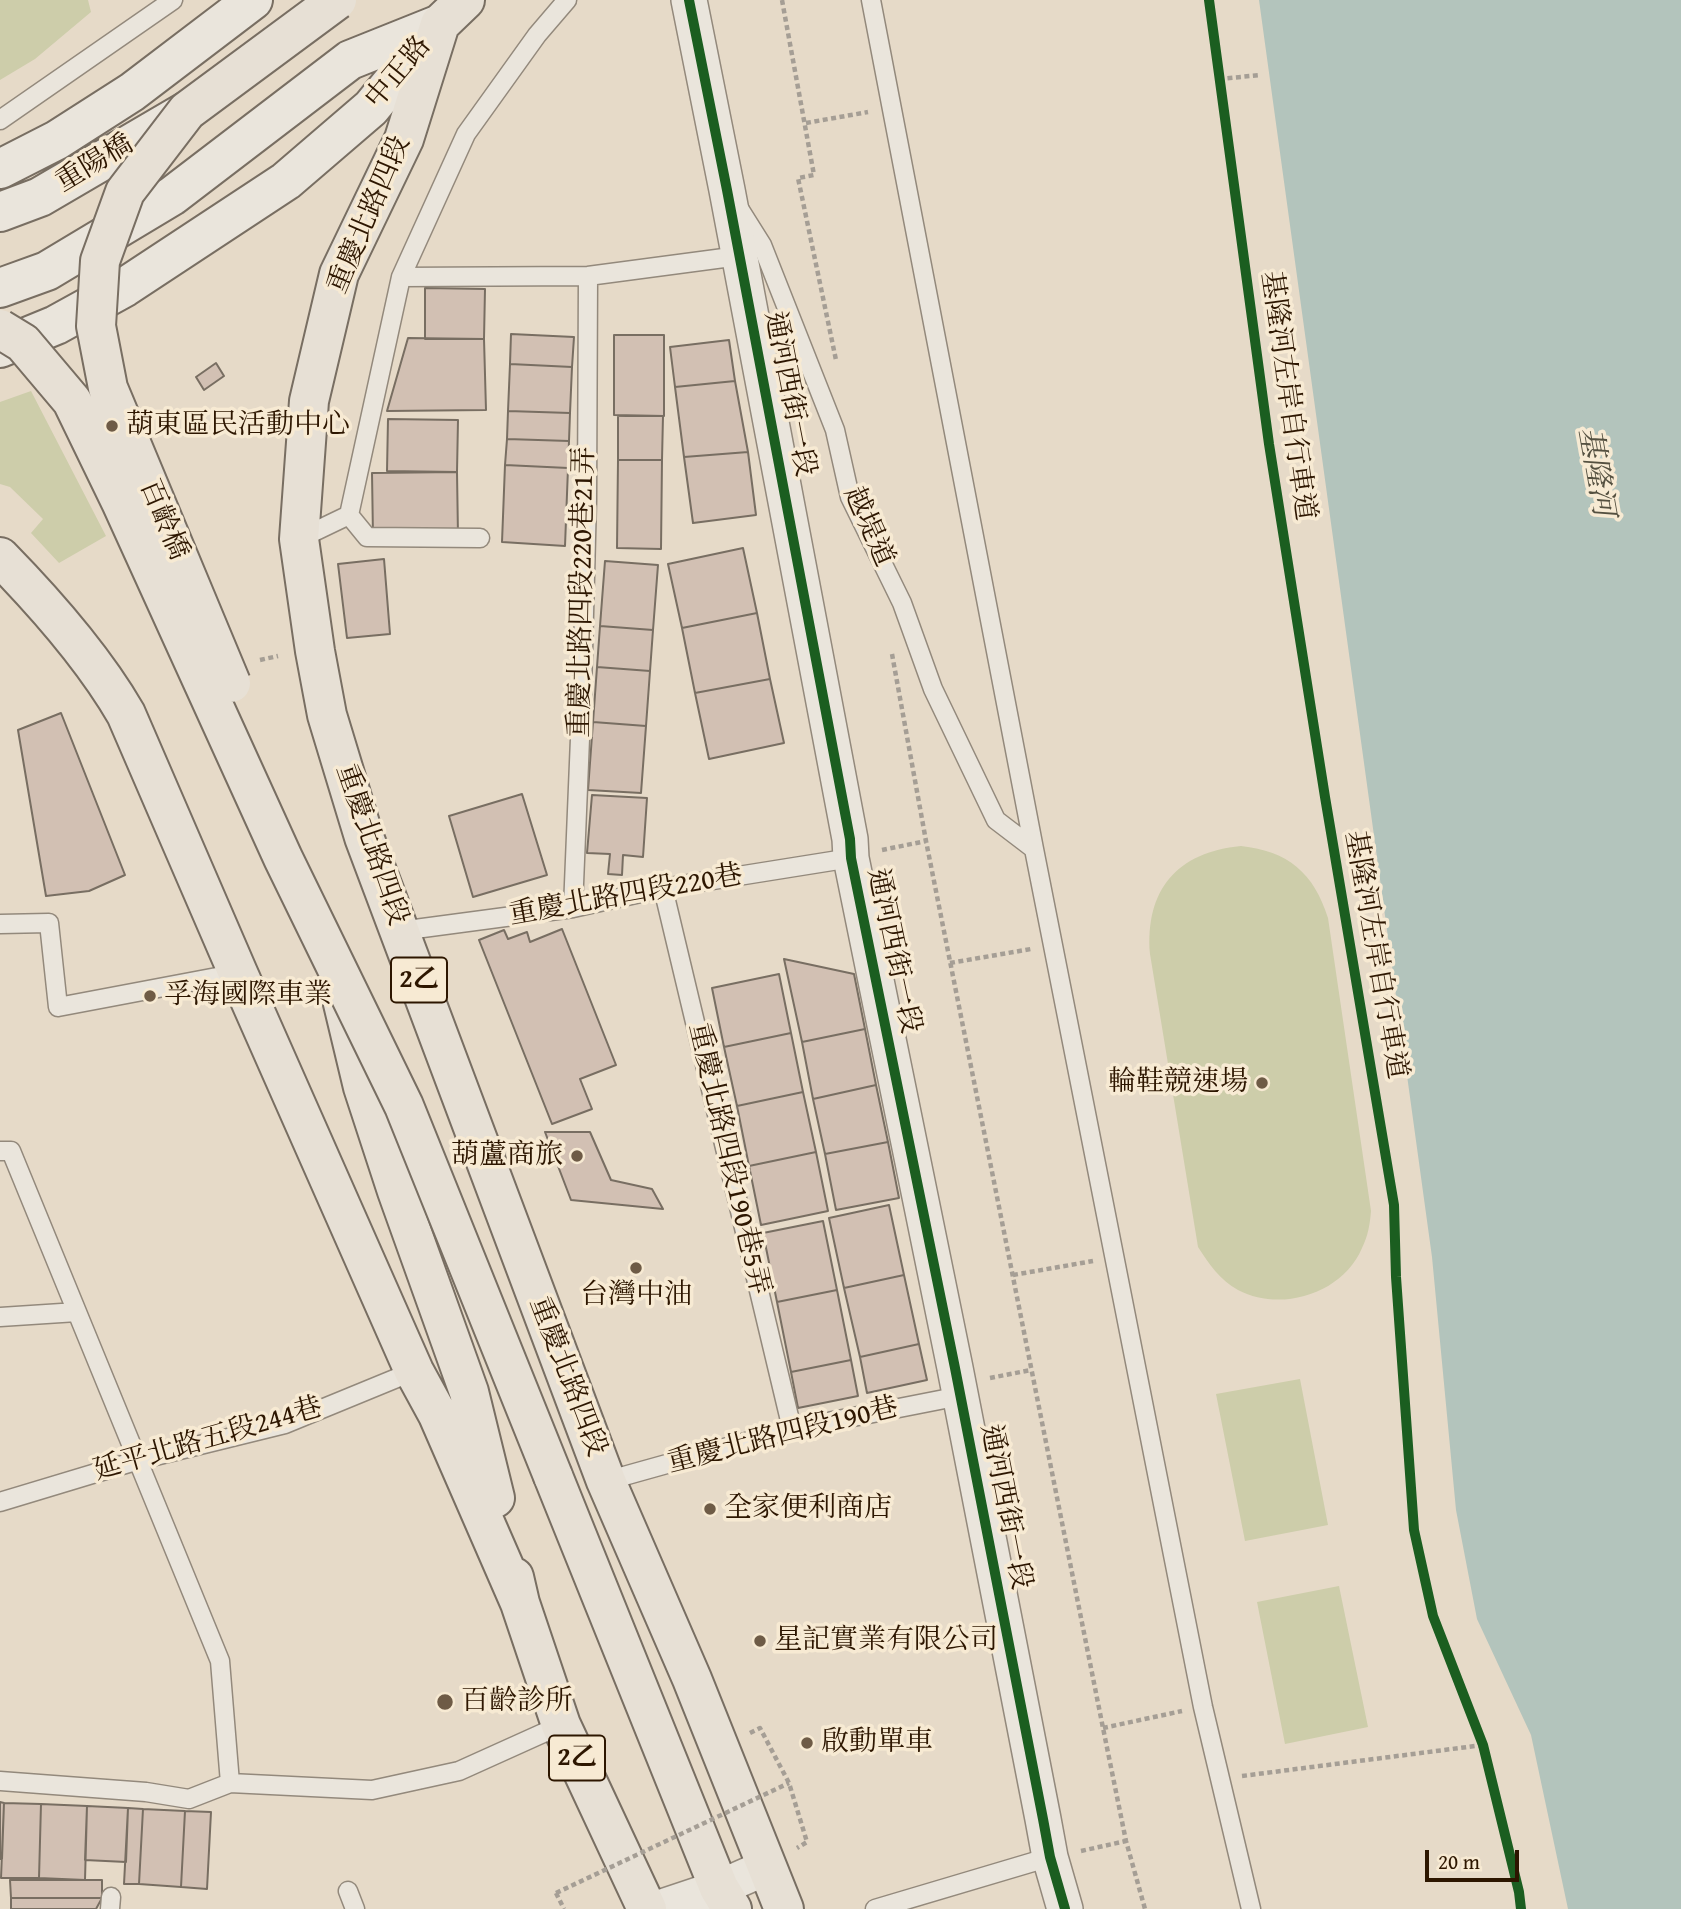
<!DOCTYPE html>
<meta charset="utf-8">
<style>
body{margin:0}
#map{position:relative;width:1681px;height:1909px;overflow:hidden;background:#e6dac8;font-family:"Gentium Book Plus",serif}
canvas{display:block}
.scale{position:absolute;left:1425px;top:1850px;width:94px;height:32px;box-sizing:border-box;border:4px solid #2d1600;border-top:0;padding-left:9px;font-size:21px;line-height:24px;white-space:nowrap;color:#2d1600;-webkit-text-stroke:5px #f7ead3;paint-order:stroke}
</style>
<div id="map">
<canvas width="1681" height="1909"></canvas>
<div class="scale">20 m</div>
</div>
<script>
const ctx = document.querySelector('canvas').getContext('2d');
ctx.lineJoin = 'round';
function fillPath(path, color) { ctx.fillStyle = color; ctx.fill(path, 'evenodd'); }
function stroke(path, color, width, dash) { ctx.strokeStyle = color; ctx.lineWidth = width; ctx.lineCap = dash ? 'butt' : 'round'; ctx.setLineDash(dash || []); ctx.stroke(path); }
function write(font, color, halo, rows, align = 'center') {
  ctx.font = font + ' "Gentium Book Plus","Noto Serif TC",serif'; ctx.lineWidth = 7; ctx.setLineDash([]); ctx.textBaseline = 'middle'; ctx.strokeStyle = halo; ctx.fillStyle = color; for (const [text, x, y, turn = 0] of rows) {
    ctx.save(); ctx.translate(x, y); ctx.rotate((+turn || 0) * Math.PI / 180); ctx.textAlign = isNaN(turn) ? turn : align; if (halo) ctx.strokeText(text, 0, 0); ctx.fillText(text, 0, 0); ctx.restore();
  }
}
const green = new Path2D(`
 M0 0H88L91 12 35 59 0 80Z
 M31 391 106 536 59 563 31 533 43 519 10 487 0 484V402Z
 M1241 846C1288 851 1314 873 1328 918L1371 1211C1370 1224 1368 1236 1362 1248 1343 1293 1282 1313 1238 1290 1220 1280 1209 1264 1198 1247L1150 954C1145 890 1177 852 1241 846Z
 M1300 1379 1328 1525 1245 1541 1216 1394Z
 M1339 1586 1368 1727 1285 1744 1257 1602Z`);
const water = new Path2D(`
 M1259 0H1681V1909H1568L1531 1735 1477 1619 1456 1510 1432 1257Z`);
const building = new Path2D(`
 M425 288 485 289 484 339H425Z
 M511 334 574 337 572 367 510 364Z
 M614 335H664V416L614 415Z
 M408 338 484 339 486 410 387 411Z
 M729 340 735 381 675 387 670 347Z
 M216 363 224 376 204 390 196 377Z
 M510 364 572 367 570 413 508 411Z
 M735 381 748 452 684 457 675 387Z
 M508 411 570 413 569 441 507 439Z
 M618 416H663L662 460H618Z
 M388 419 458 420 457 472 387 471Z
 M507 439 569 441 568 468 505 465Z
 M748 452 756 515 693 523 684 457Z
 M618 460H662L661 549 617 548Z
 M505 465 568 468 565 546 502 542Z
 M457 472 458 536 373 537 372 473Z
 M743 548 757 613 682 628 668 564Z
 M384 559 390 634 347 638 338 564Z
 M605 561 658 565 653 630 600 626Z
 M757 613 770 679 695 693 682 628Z
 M600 626 653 630 650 671 597 667Z
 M597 667 650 671 646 726 593 722Z
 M770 679 784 743 709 759 695 693Z
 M61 713 125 875 89 891 46 896 18 730Z
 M593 722 646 726 641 793 588 790Z
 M522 794 547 875 473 897 449 816Z
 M592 795 647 798 643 857 623 855 622 875 608 874 610 854 587 853Z
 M562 929 616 1065 580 1079 592 1109 552 1124 479 940 504 930 508 939 527 932 530 942Z
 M784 959 854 974 865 1029 802 1042Z
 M779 974 791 1033 724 1047 712 988Z
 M865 1029 876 1085 813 1099 802 1042Z
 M791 1033 803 1092 737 1106 724 1047Z
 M876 1085 888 1142 825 1154 813 1099Z
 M803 1092 816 1152 749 1166 737 1106Z
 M545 1132H590L611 1180 652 1189 663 1209 571 1200Z
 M888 1142 899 1198 836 1210 825 1154Z
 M816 1152 828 1211 761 1225 749 1166Z
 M889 1205 904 1275 844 1288 829 1218Z
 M823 1221 837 1290 777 1302 763 1233Z
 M904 1275 919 1344 860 1357 844 1288Z
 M837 1290 851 1360 791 1372 777 1302Z
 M919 1344 927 1380 867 1393 860 1357Z
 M851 1360 858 1396 798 1408 791 1372Z
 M0 1802 4 1803 2 1859H0Z
 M4 1803 41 1804 39 1878H1Z
 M41 1804 87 1806 85 1880 39 1878Z
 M87 1806 128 1808 126 1862 85 1860Z
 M128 1808 143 1809 139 1884H124Z
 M143 1809 185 1811 181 1887 139 1884Z
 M185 1811 211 1812 207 1889 181 1887Z
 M10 1880H102V1898H11Z
 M11 1898H102L96 1909H11Z`);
const path = new Path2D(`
 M782 0 814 175 798 178 836 360
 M1219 79 1261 75
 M806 123 868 112
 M892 654 926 841 1103 1728 1126 1841 1145 1909
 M260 660 278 656
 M882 850 926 841
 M950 963 1031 949
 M1013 1275 1093 1261
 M990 1378 1031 1370
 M1103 1728 1182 1711
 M750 1733 760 1728 789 1783 807 1842 797 1848
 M1242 1776 1483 1745
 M1081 1851 1126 1841
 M556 1893 564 1909`);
const lane = new Path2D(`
 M871 0 1034 849 1203 1707 1251 1909
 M0 120 173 0
 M740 210 762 245 835 430 850 497 902 603 933 689 996 820 1034 849
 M401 277 588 276 739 256
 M349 515 367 537 480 538
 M299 539 349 515 401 277 466 134 537 35 567 0
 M663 888 792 1429
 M573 908 582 690 587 500 588 276
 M0 924 49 923 58 1007 238 973
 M400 931 573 908 663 888 851 858
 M0 1151H11L220 1661 230 1783
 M0 1317 77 1312
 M606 1481 792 1429 960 1396
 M0 1502 139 1460 285 1424 414 1371
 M0 1781 146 1792 189 1799 230 1783 372 1790 459 1771 561 1725
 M348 1891 355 1909
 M110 1909 111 1897
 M875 1909 1050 1857`);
const street = new Path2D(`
 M689 0 727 190 850 839 851 858 955 1368 1043 1819 1050 1857 1065 1909
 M656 1909 719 1888 767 1867`);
const secondary = new Path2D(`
 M0 169 57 140 132 92 253 0
 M0 212 40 197 187 111
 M0 288 47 271 172 196 350 60 435 26
 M0 348 56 325 125 287 286 181 371 108 440 24`);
const primary = new Path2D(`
 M465 0 440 24 404 139 339 274 309 401 299 539 315 651 327 715 364 837 606 1481 692 1679 784 1909
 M0 557C46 604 93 657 126 714L238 973 414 1371 438 1415 520 1603
 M341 995 363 1087 397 1191 469 1392 495 1498
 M553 1476 719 1888 732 1909
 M514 1577 520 1603 561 1725 647 1909`);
const pathBridge = new Path2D(`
 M556 1893 789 1783`);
const primaryBridge = new Path2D(`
 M0 329 23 343 72 401 121 502 283 858 404 1106 553 1476
 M231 683 108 388 96 326 100 261 125 192 187 111 337 0`);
const cycleway = new Path2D(`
 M689 0 727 190 850 839 851 858 955 1368 1043 1819 1050 1857 1065 1909
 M1209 0 1269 444 1325 797 1394 1205 1396 1277 1414 1530 1433 1616 1483 1745 1519 1892 1521 1909`);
const markers = [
 [112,426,7,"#6e5b46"],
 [150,996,7,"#6e5b46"],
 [1262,1083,7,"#6e5b46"],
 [577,1156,7,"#6e5b46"],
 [636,1268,7,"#6e5b46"],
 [710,1509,7,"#6e5b46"],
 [760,1641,7,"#6e5b46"],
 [445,1702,9,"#6e5b46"],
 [807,1743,7,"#6e5b46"]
];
const shields = [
 [419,980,56],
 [577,1758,56]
];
const shieldNames = [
 ["2乙",419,980],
 ["2乙",577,1758]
];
const streetNames = [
 ["中正路",399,73,-50],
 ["重陽橋",95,164,-31],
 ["重慶北路四段",370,215,-67],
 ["通河西街一段",789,394,79],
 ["基隆河左岸自行車道",1287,396,82],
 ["百齡橋",163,520,67],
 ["越堤道",868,527,66],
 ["重慶北路四段220巷21弄",583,592,-89],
 ["重慶北路四段",371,845,71],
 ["重慶北路四段220巷",626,896,-10],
 ["通河西街一段",893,951,78],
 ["基隆河左岸自行車道",1375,955,80],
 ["重慶北路四段190巷5弄",728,1159,77],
 ["重慶北路四段",567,1377,69],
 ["重慶北路四段190巷",783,1436,-14],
 ["延平北路五段244巷",208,1440,-16],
 ["通河西街一段",1005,1507,79]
];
const poiNames = [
 ["葫東區民活動中心",126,426],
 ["孚海國際車業",164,996],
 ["輪鞋競速場",1248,1083,"right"],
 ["葫蘆商旅",563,1156,"right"],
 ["台灣中油",636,1296,"center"],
 ["全家便利商店",724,1509],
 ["星記實業有限公司",774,1641],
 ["百齡診所",461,1702],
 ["啟動單車",821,1743]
];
const waterNames = [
 ["基隆河",1595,472,80]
];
fillPath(green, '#cdcdaa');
fillPath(water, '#b3c4bc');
fillPath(building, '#d2c0b3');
stroke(building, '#786e62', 2);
stroke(lane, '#93897c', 21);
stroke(street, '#93897c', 38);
stroke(secondary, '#786e62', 42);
stroke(primary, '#786e62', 42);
stroke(path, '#a59e95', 4.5, [5, 3.5]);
stroke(lane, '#eae5dc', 18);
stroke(street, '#eae5dc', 35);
stroke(secondary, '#eae5dc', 38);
stroke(primary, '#e7e0d5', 38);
stroke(primaryBridge, '#786e62', 42, []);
stroke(pathBridge, '#a59e95', 4.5, [5, 3.5]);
stroke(primaryBridge, '#e7e0d5', 38);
stroke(cycleway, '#1b5e20', 10);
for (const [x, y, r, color] of markers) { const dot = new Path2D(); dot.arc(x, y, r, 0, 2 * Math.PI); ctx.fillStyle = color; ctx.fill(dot); stroke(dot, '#f7ead3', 2.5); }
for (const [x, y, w] of shields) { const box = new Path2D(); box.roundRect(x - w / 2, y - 22.5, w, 45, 5); ctx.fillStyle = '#f7ead3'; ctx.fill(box); stroke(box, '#2d1600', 2); }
write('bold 26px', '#2d1600', null, shieldNames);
write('28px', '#2d1600', '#f7ead3', streetNames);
write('28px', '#2d1600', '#f7ead3', poiNames, 'left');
write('italic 30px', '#545040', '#f7ead3', waterNames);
</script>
